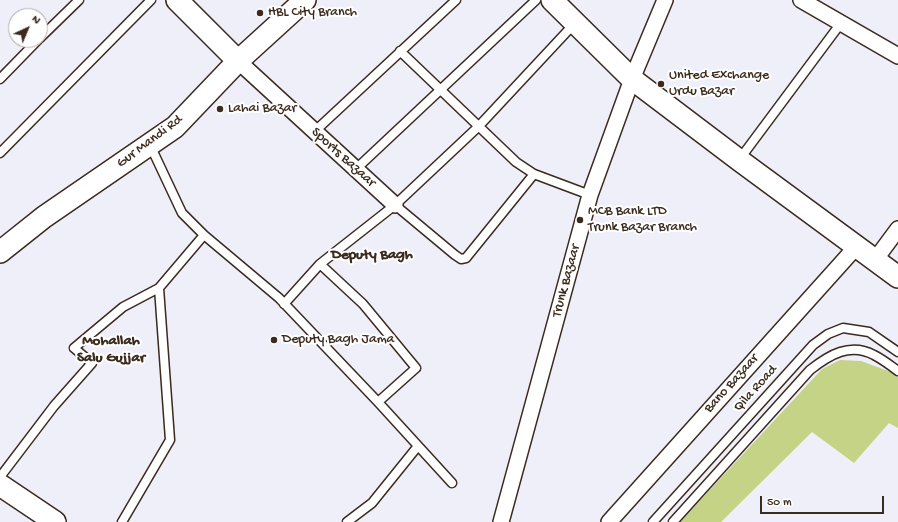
<!DOCTYPE html>
<style>
body{margin:0}
#map{position:relative;width:898px;height:522px;overflow:hidden;background:#eeeff9;font-family:"Gochi Hand",sans-serif}
canvas{display:block}
.north{position:absolute;left:8px;top:8px;width:40px;height:40px;box-sizing:border-box;background:#fff;border:1px solid #b1aaa5;border-radius:50%;rotate:44deg;font-size:11px;font-weight:700;line-height:16px;text-align:center;color:#3b2a1e}
.north::after{content:'';display:block;margin:auto;width:14px;height:18px;background:#3b2a1e;clip-path:polygon(50% 0,100% 100%,50% 72%,0 100%)}
.scale{position:absolute;left:760px;top:496px;width:124px;height:18px;box-sizing:border-box;border:2px solid #3b2a1e;border-top:0;padding-left:5px;font-size:12px;line-height:14px;white-space:nowrap;color:#3b2a1e;-webkit-text-stroke:3px #fff;paint-order:stroke}
</style>
<div id="map">
<canvas width="898" height="522"></canvas>
<div class="north">N</div>
<div class="scale">50 m</div>
</div>
<script>
const ctx = document.querySelector('canvas').getContext('2d');
ctx.lineJoin = 'round';
function fillPath(path, color) { ctx.fillStyle = color; ctx.fill(path, 'evenodd'); }
function stroke(path, color, width, dash) { ctx.strokeStyle = color; ctx.lineWidth = width; ctx.lineCap = dash ? 'butt' : 'round'; ctx.setLineDash(dash || []); ctx.stroke(path); }
function write(font, color, halo, rows, align = 'center') {
  ctx.font = font + ' "Gochi Hand",sans-serif'; ctx.lineWidth = 4; ctx.setLineDash([]); ctx.textBaseline = 'middle'; ctx.strokeStyle = halo; ctx.fillStyle = color; for (const [text, x, y, turn = 0] of rows) {
    ctx.save(); ctx.translate(x, y); ctx.rotate((+turn || 0) * Math.PI / 180); ctx.textAlign = isNaN(turn) ? turn : align; if (halo) ctx.strokeText(text, 0, 0); ctx.fillText(text, 0, 0); ctx.restore();
  }
}
const green = new Path2D(`
 M840 360 861 361 891 372 898 377V428L889 423 854 463 812 432 721 522H680L822 369Z`);
const lane = new Path2D(`
 M40 38 79 0
 M400 51 516 162 534 174 590 195
 M0 79 38 40
 M314 132 456 0
 M150 145 182 213 204 235 279 298 378 402 452 483
 M0 153 151 0
 M739 160 841 23
 M356 169 536 0
 M395 205 455 255 461 259 466 258 534 174
 M320 264 363 304 416 368 378 402
 M284 304 320 264 395 205 478 127 575 23
 M0 477 54 406 92 363 74 348 123 307 159 288
 M122 522 170 440 159 288 204 235
 M347 522 372 503 418 446
 M653 522 813 345 828 334 843 328 869 332 898 352
 M673 522 810 370C829 355 850 342 874 355 882 359 890 365 898 371`);
const street = new Path2D(`
 M801 0 898 56
 M238 61 395 205
 M875 260 898 229
 M501 522 590 195 632 79 665 0
 M609 522 856 247`);
const secondary = new Path2D(`
 M177 0 238 61
 M552 0 632 79 739 160 898 277
 M0 252 44 217 175 127 238 61 305 0
 M0 485 55 522`);
const markers = [
 [260,13,4,"#3b2a1e"],
 [661,84,4,"#3b2a1e"],
 [220,109,4,"#3b2a1e"],
 [580,220,4,"#3b2a1e"],
 [274,340,4,"#3b2a1e"]
];
const poiNames = [
 ["HBL City Branch",268,13],
 ["United Exchange",669,76],
 ["Urdu Bazar",669,92],
 ["Lahai Bazar",228,109],
 ["MCB Bank LTD",588,212],
 ["Trunk Bazar Branch",588,228],
 ["Deputy Bagh Jama",282,340]
];
const streetNames = [
 ["Gur Mandi Rd",150,142,-37],
 ["Sports Bazaar",343,158,42],
 ["Trunk Bazaar",567,281,-75],
 ["Bano Bazaar",732,384,-48],
 ["Qila Road",756,389,-48]
];
const neighbourhoodNames = [
 ["Deputy Bagh",372,256],
 ["Mohallah",111,342],
 ["Salu Gujjar",111,359]
];
fillPath(green, '#c5d387');
stroke(lane, '#3b2a1e', 11);
stroke(street, '#3b2a1e', 18);
stroke(secondary, '#3b2a1e', 24);
stroke(lane, '#fff', 8);
stroke(street, '#fff', 15);
stroke(secondary, '#fff', 21);
for (const [x, y, r, color] of markers) { const dot = new Path2D(); dot.arc(x, y, r, 0, 2 * Math.PI); ctx.fillStyle = color; ctx.fill(dot); stroke(dot, '#fff', 1.5); }
write('14px', '#3b2a1e', '#fff', poiNames, 'left');
write('14px', '#3b2a1e', '#fff', streetNames);
write('bold 15px', '#3b2a1e', '#fff', neighbourhoodNames);
</script>
